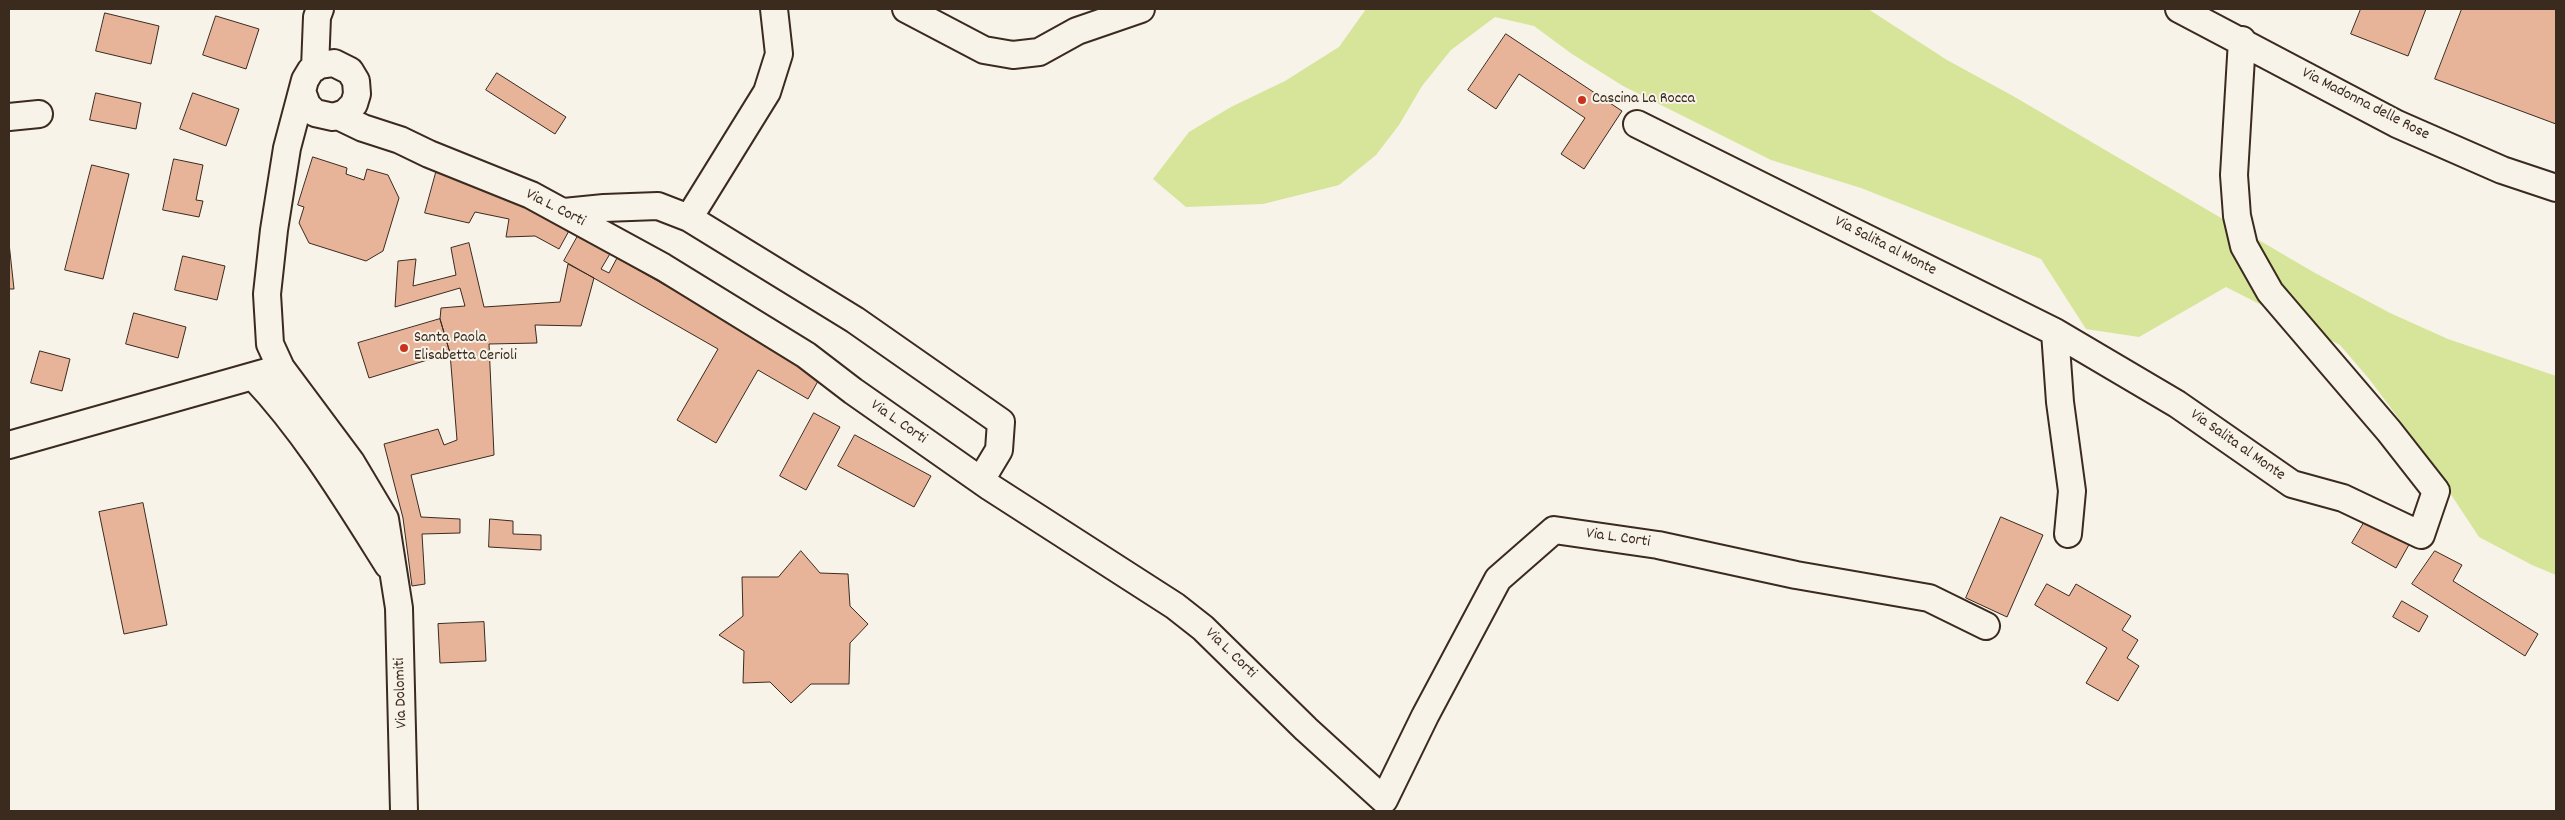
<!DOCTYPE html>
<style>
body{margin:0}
#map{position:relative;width:2565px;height:820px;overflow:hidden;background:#f7f3e8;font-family:Dekko,sans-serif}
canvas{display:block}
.frame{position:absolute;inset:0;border:10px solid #3b2a1e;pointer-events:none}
</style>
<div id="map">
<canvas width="2565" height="820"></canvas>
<div class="frame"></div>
</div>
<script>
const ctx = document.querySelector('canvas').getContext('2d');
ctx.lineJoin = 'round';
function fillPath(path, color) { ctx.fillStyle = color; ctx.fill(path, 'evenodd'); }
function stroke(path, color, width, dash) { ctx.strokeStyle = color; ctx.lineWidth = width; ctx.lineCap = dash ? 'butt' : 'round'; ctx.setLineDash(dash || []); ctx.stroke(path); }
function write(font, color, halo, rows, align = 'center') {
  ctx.font = font + ' Dekko,sans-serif'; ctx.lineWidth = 4; ctx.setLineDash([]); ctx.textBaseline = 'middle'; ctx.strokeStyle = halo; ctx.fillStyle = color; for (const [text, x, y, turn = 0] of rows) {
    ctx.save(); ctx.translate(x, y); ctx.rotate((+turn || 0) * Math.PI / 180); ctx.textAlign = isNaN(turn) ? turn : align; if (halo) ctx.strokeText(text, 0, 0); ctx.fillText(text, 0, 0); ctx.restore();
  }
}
const green = new Path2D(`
 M1366 9H1868L1947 60 2013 96 2315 273 2390 313 2448 339 2556 376V575L2532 565 2479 537 2417 443 2370 380 2340 345 2226 287 2139 337 2086 329 2041 259 1861 188 1771 160 1623 86 1572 54 1534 26 1495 17 1451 50 1422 86 1399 125 1376 155 1339 185 1263 204 1186 207 1153 179 1189 132 1231 107 1285 81 1339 47Z`);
const building = new Path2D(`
 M2361 9H2426L2408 56 2351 34Z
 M2462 9H2556V124L2435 79Z
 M105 13 159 26 151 64 96 51Z
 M216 16 259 29 246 69 203 55Z
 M1506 34 1622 111 1584 169 1561 154 1585 118 1519 74 1496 109 1468 90Z
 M497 73 566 117 555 134 486 90Z
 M96 93 141 103 136 129 90 120Z
 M193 93 239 109 226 146 180 129Z
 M313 157 347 168 346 174 364 180 367 169 388 175 399 198 383 251 366 261 309 243 299 223 304 207 298 205Z
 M174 159 203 165 196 200 203 201 199 217 163 210Z
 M92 165 129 174 103 279 65 270Z
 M437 169 485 180 570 229 559 249 535 236 506 237 509 219 475 212 469 223 425 213Z
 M579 234 611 252 601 269 609 273 617 258 822 374 808 399 758 370 716 443 677 420 718 349 564 261Z
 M9 243 14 289H9Z
 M469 243 484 307 560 302 568 264 594 278 581 326 535 325 537 343 489 344 494 455 411 475 421 517 460 519V533L422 534 425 584 412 586 403 518 384 444 438 429 444 445 457 440 450 353 440 319 441 308 465 306 460 288 395 307 398 261 416 259 413 286 456 275 451 248Z
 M183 256 225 266 217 300 175 290Z
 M134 313 186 327 178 358 126 344Z
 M440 319 450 353 369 378 358 343Z
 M40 351 70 359 62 391 31 383Z
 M814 413 840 427 806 490 780 476Z
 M855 435 931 476 914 507 838 466Z
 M143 503 167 625 124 634 99 512Z
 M2368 516 2411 541 2396 568 2352 543Z
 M2001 517 2043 535 2007 617 1966 598Z
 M490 519 513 521V534L541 535V550L489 547Z
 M801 551 820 573 848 574 850 606 868 624 850 643 849 684H811L791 703 770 682 743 683 744 651 719 635 743 616 742 577H778Z
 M2435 551 2462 565 2453 581 2538 634 2525 656 2412 584Z
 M2047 584 2069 596 2076 584 2131 616 2122 630 2138 640 2127 658 2139 666 2118 701 2086 683 2107 648 2035 605Z
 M2402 601 2428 616 2419 632 2393 617Z
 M484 622 486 661 440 663 438 624Z`);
const minor = new Path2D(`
 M906 9 984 50 1013 55 1039 52 1077 31 1141 9
 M2179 9 2397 124 2502 170 2556 188
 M315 68 317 17 320 9
 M303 94 307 105 315 113 333 117 345 113 354 104 357 94 356 81 350 71 334 63 320 65 311 70 305 80 287 148 274 230 267 294 270 344 281 368 351 462 385 519 399 608 404 811
 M338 116 363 128 400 140 429 154 531 195 663 267 806 355 853 391 990 487 1175 606 1203 628 1306 729 1384 800 1425 716 1498 579 1554 530 1658 545 1796 575 1929 598 1986 626
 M9 117 39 114
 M1637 124 2055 332 2177 404 2292 484 2343 498 2421 535 2436 491 2389 431 2270 292 2244 246 2237 216 2234 175 2242 40
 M564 212 604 208 658 206 689 218 855 320 1001 422 999 450 981 480
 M689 218 767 92 779 54 774 9
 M2055 332 2060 402 2072 491 2068 534
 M253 376C306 432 347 500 388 565
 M9 445 281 368`);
const markers = [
 [1582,100,5,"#c8321e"],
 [404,348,5,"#c8321e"]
];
const poiNames = [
 ["Cascina La Rocca",1592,100],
 ["Santa Paola",414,339],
 ["Elisabetta Cerioli",414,357]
];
const streetNames = [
 ["Via Madonna delle Rose",2365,105,27],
 ["Via L. Corti",555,209,27],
 ["Via Salita al Monte",1885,247,27],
 ["Via L. Corti",898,423,35],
 ["Via Salita al Monte",2237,446,35],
 ["Via L. Corti",1618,539,8],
 ["Via L. Corti",1230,654,44],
 ["Via Dolomiti",402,693,-92]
];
fillPath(green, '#d6e599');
fillPath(building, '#e7b399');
stroke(building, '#3b2a1e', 1);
stroke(minor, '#3b2a1e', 30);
stroke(minor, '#f7f3e8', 26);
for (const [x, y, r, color] of markers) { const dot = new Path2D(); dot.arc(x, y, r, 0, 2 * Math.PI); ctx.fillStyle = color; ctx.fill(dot); stroke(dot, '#f7f3e8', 2); }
write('16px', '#3b2a1e', '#f7f3e8', poiNames, 'left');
write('16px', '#3b2a1e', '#f7f3e8', streetNames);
</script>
